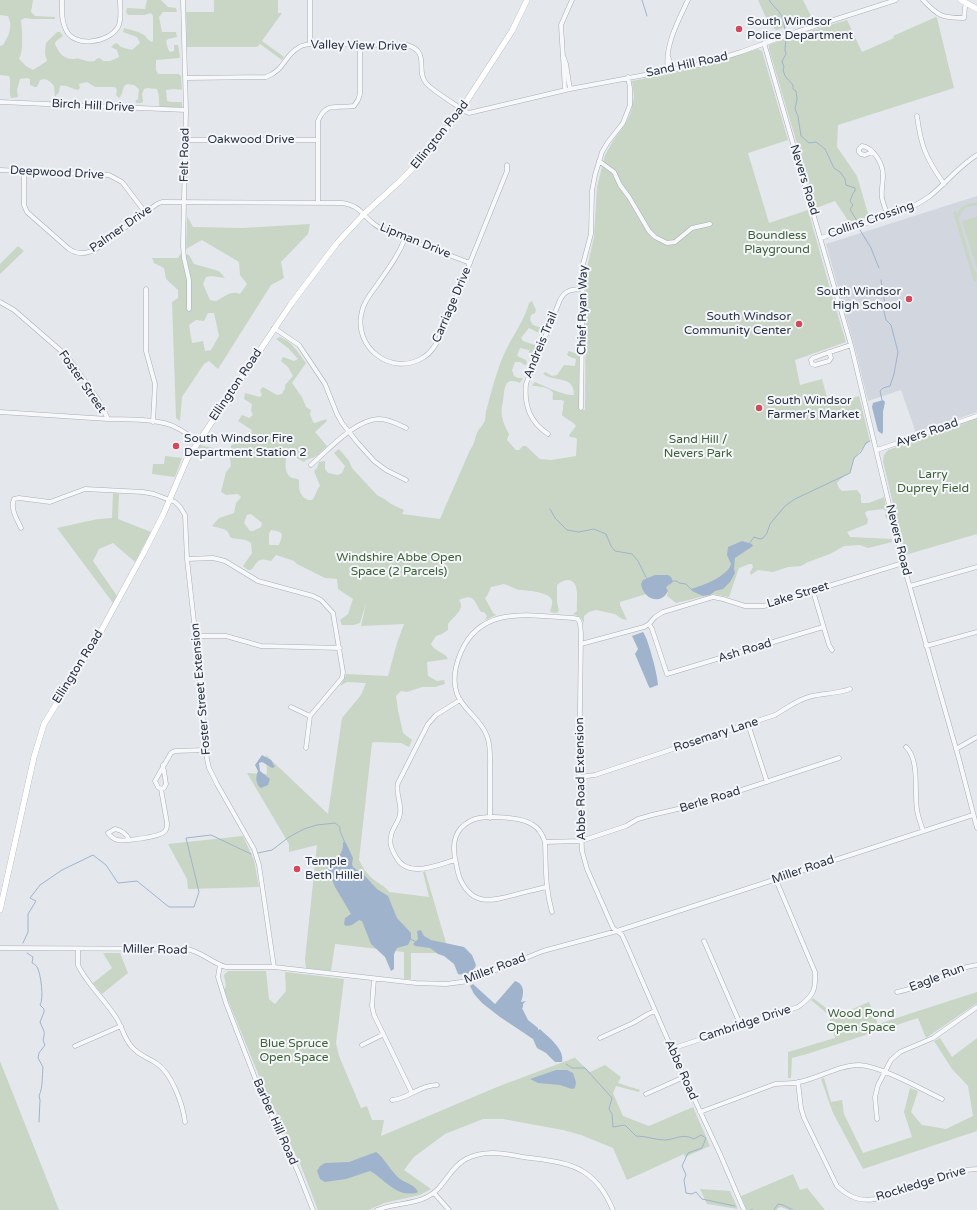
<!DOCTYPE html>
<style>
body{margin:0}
canvas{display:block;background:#e4e7ec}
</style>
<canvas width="977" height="1210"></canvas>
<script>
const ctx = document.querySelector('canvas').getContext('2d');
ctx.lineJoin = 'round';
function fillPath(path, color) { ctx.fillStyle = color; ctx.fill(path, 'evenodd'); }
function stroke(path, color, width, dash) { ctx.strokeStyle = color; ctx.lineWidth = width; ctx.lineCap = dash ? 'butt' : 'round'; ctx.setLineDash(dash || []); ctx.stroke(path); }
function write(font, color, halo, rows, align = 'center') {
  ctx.font = font + ' "Varela Round",sans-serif'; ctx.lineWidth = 4; ctx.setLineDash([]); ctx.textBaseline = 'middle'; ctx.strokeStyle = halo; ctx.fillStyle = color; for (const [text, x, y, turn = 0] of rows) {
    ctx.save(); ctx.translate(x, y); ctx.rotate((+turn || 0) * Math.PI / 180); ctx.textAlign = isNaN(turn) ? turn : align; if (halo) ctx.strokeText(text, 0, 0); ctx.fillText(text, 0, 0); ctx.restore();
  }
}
const built = new Path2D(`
 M977 196V412L916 433 901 390 868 401 855 348 826 244Z`);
const green = new Path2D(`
 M0 0H33L31 12 35 16 55 17V19H32L25 18 21 20C22 30 24 51 19 59L26 66 33 70 47 61 45 53 46 43 57 32H60L63 36 56 41 55 44C59 52 62 59 73 59 76 59 77 58 80 59 86 61 89 62 95 61L96 59 100 58 103 61H110L119 57 117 50 111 47 114 44 117 43 121 47 132 50 140 43 137 37 123 32 124 28C131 30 138 31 144 35 147 38 148 40 152 42L153 41V16L151 13 144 15H128L126 12 127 8 145 9 147 0H161L168 7 176 8 177 12H163L159 17 162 32H176L177 37 168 39 166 41 168 49 170 52 174 51V45H178L180 57 179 58 156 60V70L158 74H178L181 76 182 90 174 89 166 90 167 101 171 102H182V107H160C158 101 160 96 157 89L147 88 144 89 142 94 143 101 142 103H137L135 101 138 99 139 89 134 85 127 84C121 87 124 94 119 98L116 95 117 90 115 87H95L87 82 79 84 80 88 78 90C72 89 66 84 60 86L59 92 55 97 54 86C50 81 46 78 40 80L37 87H35L30 85V79L27 78 20 79 17 90 18 97 11 98C8 92 12 83 9 76L0 75V46L3 45C9 36 13 26 8 16L0 15Z
 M214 0H278V13H282L262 41 284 57 282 60 260 44 257 47H187L186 12H214Z
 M758 0H803L813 20 776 30 768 22Z
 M936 17 937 18 954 88 838 125 837 147 857 176 869 217 849 222 835 201 816 208 769 49V45L793 36 847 20 862 52 894 38 893 36Z
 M758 49 762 51 788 140 748 153 769 223 808 210 833 299 846 342 795 360 800 385 822 379 829 405 859 396 870 441C865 444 854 458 852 464 851 468 852 470 849 473 845 477 840 478 837 483L839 488 842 491 857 490 861 495V502L862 503H869L884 497 889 519H887L885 516 886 511 883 509 867 511 865 513 868 520 867 524 847 532 850 537 892 539V542L868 548 860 545 844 546 830 554 808 562 801 566 788 567 773 572 758 570 751 575 750 572 753 567 752 564H749L739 568 729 597 713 594 676 603 667 596 668 591 666 588 620 602V605L627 620 622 619 615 614 596 610 589 612 584 616V623L580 617 573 614 577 611C576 602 581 581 568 580 564 580 560 582 557 585V602L559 611 556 613 550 612C551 608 553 604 552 600 549 592 526 590 519 590 515 589 508 585 504 584L491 587 487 596 485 598 493 613 496 615 485 620 487 616 484 612H481C474 601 474 593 459 600 466 609 453 617 448 624V630L442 634 436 636 431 644C434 651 446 653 448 659L427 662 428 676 437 681 444 680 445 684 435 687H422L407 692 401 691 396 696 398 710 403 733 412 740 409 747 401 743 374 742 372 743 359 860C363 868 368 876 377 882 382 886 385 886 389 892L429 897 423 872 425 871 449 953H411V979H404V952L335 944 331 971 306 968 305 959 317 845 289 852V844L247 773 267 774 266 755 328 814 342 718 361 695 366 683 347 682 340 686 343 681 346 674 388 676 397 643 404 624 361 626 366 603 360 623 354 625H342L340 620 348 614 353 599 338 589 337 579 325 578 297 564 294 561 276 555 271 561C257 557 259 561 251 570H248L243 566 252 553 251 543C244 537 237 541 230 537 228 527 220 529 212 526L219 518 234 513 236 503 241 497 238 494 226 495 221 492 226 472 231 466 230 458 196 451 200 445 231 452V446L240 439 245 440 250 438 252 430 238 421 242 415 249 418 253 415 251 411 252 404 244 399 245 393 260 397 262 395 260 390 263 387 277 395 282 394 285 388V385L293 376 288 367 281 361 283 357 294 361 298 359 288 348 276 339 280 337C292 341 299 354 306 363L292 383 302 397 306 407 311 410 310 414 313 422 315 423 326 419 327 421 315 432 327 446C323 450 318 456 313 458 309 459 308 458 304 462L293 456 287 454C285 461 284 471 290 477 293 479 297 478 299 480 299 489 299 496 308 500H312C316 496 316 490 320 486L314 471 317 468 319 462 325 461V469L328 473 338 475 342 473 345 466 334 453 335 452 339 449 349 461 352 468 377 495 386 500 391 504 404 510 402 514 440 519 470 450C476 441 474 440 477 433 479 428 483 426 485 420 486 416 485 412 487 408 490 396 493 385 497 373 500 363 504 353 509 344 516 331 525 318 529 303L532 301 536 310 535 313 531 315 530 320 533 325 541 328V331L539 333 529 328 521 338 523 341 535 345V349L532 354 529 353V350L520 348 517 356 526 360 527 364 525 365 520 362H515L512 370 514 376 518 378H523L520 383C503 376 505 390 503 401 502 406 501 410 502 416 503 423 506 428 509 434L507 440 516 450H519L523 446H526L540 459 551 460 576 456 577 439 576 438 570 437 569 435 576 426C572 420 566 420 562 415L564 401 561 400H553C552 397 553 395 553 393 551 387 537 386 533 386L532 385 535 382C544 386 565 396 574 395 574 375 557 383 543 374L545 372 552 376 557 375 564 365 575 366 576 359 568 356 567 354 569 351 580 355 582 409 585 410 586 272 594 237 597 187 605 155 613 141 626 123 631 112 634 97 632 81 693 69ZM251 514 262 523 261 527 253 531H250L244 523 247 515ZM271 530C285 532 283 534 279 545H269V534Z
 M971 203H977V206C967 205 960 210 959 220L973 267 977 274V278H976L977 281 974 282 953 212 956 211 957 214 961 207Z
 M187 216 193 227 242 228 310 224 308 234 281 262 284 278 271 285 218 369 209 361 204 364 182 397 180 421 176 418 172 302 178 298V290L166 279 164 268 154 263 152 258H178L181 253 189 255 194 264 219 271 225 278 211 276 206 277 203 284 210 300 216 301C225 297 230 290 240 294L247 284 240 275 239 262 202 240 186 249ZM208 313H214L219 336 211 350 205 351 203 341 192 343 189 325 196 320 204 321Z
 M977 217V269L962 221Z
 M18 246 24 251 0 274V264Z
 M977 419V534L905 555 883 461 884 455 888 450Z
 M165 456 182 458 175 477 152 474 153 464H164Z
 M113 493 119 494 118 519 151 532 135 562 113 543 99 549 93 561 117 596 113 603 57 528 98 519 112 518Z
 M243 836 254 860 259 887 188 889 187 879 168 844Z
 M103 953H120L128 973 102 994 93 983 112 968Z
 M228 971H266L269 999 275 1004 286 991 285 972 344 979 336 1043 339 1056 361 1108 367 1106 372 1120H384L381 1136 497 1087 574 1058V1057L590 1072 605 1065 621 1077 618 1083 640 1090 639 1092 616 1086 613 1093 623 1116 649 1126 693 1107 710 1146 685 1157 684 1154 627 1180 613 1148 581 1135 563 1130 503 1119H483L445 1134 414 1157 404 1170 431 1189 420 1195 384 1203 369 1210H318L301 1166 280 1123 279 1125 224 990 226 986 224 975Z
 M977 992V1003L926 1038 918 1018 807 1054 792 1058 791 1078H788V1052L835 1038 829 1015 811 1000 813 998 836 1016 869 1002 878 1024Z
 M940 1038 952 1057 977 1038V1131L863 1169 833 1113 821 1079 824 1078 831 1102 842 1100 844 1114 863 1153 912 1137 904 1112 910 1088 918 1091 911 1112 922 1125 946 1129 973 1116 968 1086 952 1069 934 1041Z
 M0 1061 59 1210H0Z
 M793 1174 800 1190 807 1188 825 1210H789L781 1207 778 1208 777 1210H747L741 1196Z
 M700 1189 730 1191 738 1209 707 1204Z`);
const water = new Path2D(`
 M883 400 885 402 883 412V432L882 434 878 431 872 407 873 403Z
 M742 541 752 544 753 546 735 558 734 569 735 573 730 582 723 589 715 591 710 595 703 596 692 591 691 589C702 586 728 576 731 564L727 555 728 547Z
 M655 575H668L671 577 673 582 666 587 668 591C661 606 643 599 641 584L643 580Z
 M643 632C648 638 658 676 658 685L650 688 649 687 635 654 638 649 632 636Z
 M262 755 271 760 275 767 272 768 262 762 259 763 260 771 270 779 268 785 261 788C256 785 255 777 258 771L255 765Z
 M343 842 346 843 353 858 352 864 353 867 364 875 377 889 388 896 397 918 411 933V939L408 945 397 948 394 954V969L391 971 385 957 371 944 362 921 359 920 352 925 346 926 344 924 345 918 351 914 335 887 328 870C334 859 344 856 343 842Z
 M421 930 424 936 431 940 464 947 472 955 476 965C474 973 465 976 458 974L454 964 444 956 438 954 430 948 415 946 413 944 418 939 417 931Z
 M515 981C525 984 524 994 521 1002L526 1001 523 1004V1007L522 1008 528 1020 538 1028V1030L540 1029C548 1037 565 1049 562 1062H555L546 1053 537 1048 533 1039 500 1017 482 1003 474 994 470 986 473 984 495 1004Z
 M556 1070H567L573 1073 576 1082 575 1088 572 1089 560 1085 538 1083 530 1079Z
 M376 1152C383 1156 392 1173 400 1179 406 1183 415 1185 418 1192L416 1193C395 1197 386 1180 370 1171L346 1179 325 1182 320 1179 317 1171 320 1166 325 1163 349 1162Z`);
const stream = new Path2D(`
 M642 0 647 16
 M769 0C778 13 783 11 785 30
 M786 38 785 50 786 54 782 61 784 67 783 70 785 76 793 85V89L796 91 797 99 795 109 798 116 801 136 809 143 816 142 825 149 834 168 840 172 845 179 846 185 855 188V191L853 193 850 201 853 205 850 209 857 221
 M860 230 871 248 879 268
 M881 280 885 304 883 307 886 320 891 325 898 352 894 374 890 386 883 388 880 391 882 400
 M550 509 555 518 567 530 579 532 594 529 606 534 611 546 615 551 632 554 638 561 647 579
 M749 544 754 537 760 539 763 538 767 533 770 524 785 506 795 499 850 473 854 458 861 452 866 443 870 441
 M673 581H677L679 583 686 584 692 590
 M258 853 272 850 289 837 304 829 317 825 335 823 340 827V831L345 843
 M410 939 417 942
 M23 943 28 932V914L36 901 30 898 40 885 62 870 93 855 106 865 118 883 137 881 169 907H194L199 892 186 838 211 835 251 854
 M27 953 33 957 32 963C34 964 36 965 37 967 41 973 44 1000 40 1005L44 1009V1012L40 1022C43 1030 46 1031 43 1040L45 1045 39 1053 38 1058 43 1067C42 1077 43 1087 39 1096L40 1100 39 1122
 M469 974 470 978
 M566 1064 572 1068H585L612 1098 609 1109 612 1114 613 1127 625 1125 636 1136C647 1136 655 1140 665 1140 677 1139 682 1133 694 1139L701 1135 706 1138 702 1148 688 1153 682 1166 686 1175 684 1180 686 1193 692 1194 696 1192 702 1199 735 1206
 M750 1210H753
 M774 1210 778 1204 783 1205 793 1210`);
const minor = new Path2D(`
 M62 0C62 10 61 21 66 30 74 48 109 43 118 27 122 20 120 9 120 0
 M183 0 186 110 183 246 184 258 189 280V309
 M923 0C938 16 942 18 964 18L965 7 967 3
 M764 43 851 345 903 563 959 759 977 828
 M310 44V0
 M668 56 672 69
 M564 58 566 64 570 89
 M668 70C664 47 678 21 688 0
 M185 78 266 77C284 71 284 56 298 48 301 45 306 45 310 44L407 45C431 52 415 70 426 83 433 91 453 103 462 109L464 111 469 113 570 89 703 64 741 52 796 32 896 0
 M565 90 561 25 572 0
 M0 102 186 110
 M917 116C921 147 926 158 944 184
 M186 140H317
 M872 152 865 155 861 154 859 152V149L862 146C874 148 883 164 883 175 883 183 881 190 882 198 883 204 886 210 888 216
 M599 161 614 172 620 185 629 197 649 231 655 237 667 243 675 242 692 228 710 224
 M0 170 109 175 122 182 145 212
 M24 171V205L27 212 69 249C78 255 87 254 96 249L157 204 162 202 342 203C361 206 361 214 374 224 378 227 382 229 386 231L470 263
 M318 203V121C326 101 337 109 354 106L358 100 360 94V45
 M405 238C399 255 388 269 377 285 371 293 364 301 362 311 352 347 392 378 424 357 431 353 435 346 439 339L507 171V165
 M821 238 900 212C911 208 920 203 930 196 946 183 959 166 977 155
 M146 289V351L155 384 153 422
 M0 302 14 310 67 356 99 401 108 419C128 420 159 418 177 428 184 431 191 437 197 442
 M274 328 299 345 325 384 337 414 342 423 357 442 374 461 386 470 406 480
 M829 352 831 358 829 361 815 365 812 364 811 360 813 358C825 354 838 349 851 345
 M581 408 583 264 591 234 592 191 595 175 602 152 608 142 623 123 630 105V88L628 77
 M0 412 108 419
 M548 434C530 422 524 406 526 384L560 300C565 290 572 289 583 289
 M877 450 977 416
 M311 465C328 450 356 419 379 419 389 419 398 424 406 428
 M21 528C17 519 10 509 14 499L19 498 50 502 85 489 143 492 154 494 175 502 180 507 185 515 187 559 199 667 204 735 207 759 209 768 217 784 254 849 259 865 274 967
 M187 559 213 558 225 561 258 581 313 596 321 600 333 613 343 672 342 678 310 716 306 748
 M910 586 977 567
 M813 591 829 645 832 650
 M649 624 652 629 667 674 823 627
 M196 636H226L261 646 340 648
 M581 644 644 627 649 624 655 617 663 612 713 597 723 599 745 606H764L903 563
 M926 646 977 632
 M291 707 310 716
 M748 724 767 782
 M906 747C920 760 914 792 917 810 918 817 921 824 923 831
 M956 749 977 737
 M579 777 595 775 775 715C787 708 798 699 812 696 825 693 836 694 850 689
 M161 789 164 788 166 784 163 765
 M490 818C490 801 490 785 490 769 490 758 491 746 487 736 481 719 463 710 457 694 452 680 455 666 461 652 482 604 531 616 573 618L578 619 580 623 581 634 579 777 582 851 587 869 613 928 622 935 627 946 684 1077 720 1154 744 1210
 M129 840C127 834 121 830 115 829L108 833C114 841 119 841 129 840 136 839 159 837 164 832 167 830 167 827 167 823L161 789 158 787 155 781 171 753 175 751 205 750
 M545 842 581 841 626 826 638 819 652 815 699 804 839 758
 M455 860C437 865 408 879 396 857 392 850 389 844 391 836 392 828 399 822 400 814 402 803 395 793 398 783L428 724 436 715 460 700
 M546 887C535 890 524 892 514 895 491 901 474 906 461 881 458 875 457 868 456 863 453 851 452 838 461 828 466 823 473 819 479 818 492 816 523 817 533 825 539 828 543 836 545 842 546 867 545 888 552 912
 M704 941 741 1026
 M0 948 187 949C202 952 212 963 226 967H274L416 983 446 984 469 981 543 951 617 931 973 815
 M78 949V965L80 969C90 987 106 1001 117 1019 122 1027 124 1038 131 1046 138 1055 147 1057 156 1063 172 1073 183 1105 185 1122
 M220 965 218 977 226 1003 260 1091 298 1172 313 1210
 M374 979 372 1006 374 1015 412 1093
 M897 992C926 987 948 969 977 965
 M600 1038 633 1023 648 1014 655 1011
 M362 1045 382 1035
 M75 1046 121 1026
 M671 1049 798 1007C813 996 816 991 815 972L776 880
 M798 1082 801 1108 804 1118 837 1186C849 1197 860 1202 875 1199L965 1170 977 1169
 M646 1094 684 1077
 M392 1100C408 1099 420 1085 437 1085
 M700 1112 775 1084C783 1083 792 1084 799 1082 819 1078 839 1065 859 1065 881 1066 921 1089 942 1099
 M877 1119 875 1097 878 1085 891 1060 900 1052 933 1038 977 1007
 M434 1193 449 1210
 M377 1210C393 1203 412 1205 427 1197 444 1189 449 1168 466 1159 474 1155 483 1153 492 1153 502 1153 513 1155 523 1157 543 1160 567 1161 584 1172 599 1182 606 1194 613 1210`);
const major = new Path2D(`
 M961 0 977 9
 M0 910 34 757 44 724 100 633 143 554 163 515 187 459 291 304 337 243 364 214 399 182 421 160 457 116 512 31 527 0`);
const markers = [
 [739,29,4,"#d1495b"],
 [909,299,4,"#d1495b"],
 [799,324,4,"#d1495b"],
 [759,408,4,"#d1495b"],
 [176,446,4,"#d1495b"],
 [297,869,4,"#d1495b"]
];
const poiNames = [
 ["South Windsor",747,22],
 ["Police Department",747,36],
 ["South Windsor",901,292,"right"],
 ["High School",901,306,"right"],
 ["South Windsor",791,317,"right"],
 ["Community Center",791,331,"right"],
 ["South Windsor",767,401],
 ["Farmer's Market",767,415],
 ["South Windsor Fire",184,439],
 ["Department Station 2",184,453],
 ["Temple",305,862],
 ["Beth Hillel",305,876]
];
const streetNames = [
 ["Valley View Drive",359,46,1],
 ["Sand Hill Road",687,65,-12],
 ["Birch Hill Drive",93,106,3],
 ["Ellington Road",440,135,-51],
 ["Oakwood Drive",251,140],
 ["Felt Road",185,155,-89],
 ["Deepwood Drive",57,173,3],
 ["Nevers Road",804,180,73],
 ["Collins Crossing",871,220,-19],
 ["Palmer Drive",121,229,-35],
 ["Lipman Drive",415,241,22],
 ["Carriage Drive",452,305,-67],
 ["Chief Ryan Way",583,310,-89],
 ["Andreis Trail",541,345,-68],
 ["Foster Street",82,382,55],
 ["Ellington Road",236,385,-56],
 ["Ayers Road",927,433,-19],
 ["Nevers Road",898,540,76],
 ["Lake Street",798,595,-17],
 ["Ash Road",745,651,-17],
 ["Ellington Road",78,667,-58],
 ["Foster Street Extension",201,689,-95],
 ["Rosemary Lane",716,735,-18],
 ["Abbe Road Extension",581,779,-91],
 ["Berle Road",710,800,-17],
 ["Miller Road",803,870,-19],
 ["Miller Road",155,950,1],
 ["Miller Road",495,969,-21],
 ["Eagle Run",937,978,-21],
 ["Cambridge Drive",745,1024,-18],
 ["Abbe Road",681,1070,66],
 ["Barber Hill Road",275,1122,66],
 ["Rockledge Drive",921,1184,-17]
];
const parkNames = [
 ["Boundless",777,236],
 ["Playground",777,250],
 ["Sand Hill /",698,440],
 ["Nevers Park",698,454],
 ["Larry",933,475],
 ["Duprey Field",933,489],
 ["Windshire Abbe Open",399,558],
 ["Space (2 Parcels)",399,572],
 ["Wood Pond",861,1014],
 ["Open Space",861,1028],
 ["Blue Spruce",294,1044],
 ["Open Space",294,1058]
];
fillPath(built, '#d2d6de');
fillPath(green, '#c9d6c5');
fillPath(water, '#9fb4cc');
stroke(stream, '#9fb4cc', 1);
stroke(minor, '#a9aeb7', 5);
stroke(major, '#a3abb8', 6);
stroke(minor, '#f7f8fa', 4);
stroke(major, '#fff', 5.5);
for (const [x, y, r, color] of markers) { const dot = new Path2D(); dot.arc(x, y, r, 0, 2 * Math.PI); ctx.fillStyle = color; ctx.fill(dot); stroke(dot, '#f4f6f9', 1.5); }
write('12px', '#2b3445', '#f4f6f9', poiNames, 'left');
write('12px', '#2b3445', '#f4f6f9', streetNames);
write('12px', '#3f6138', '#f4f6f9', parkNames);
</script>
